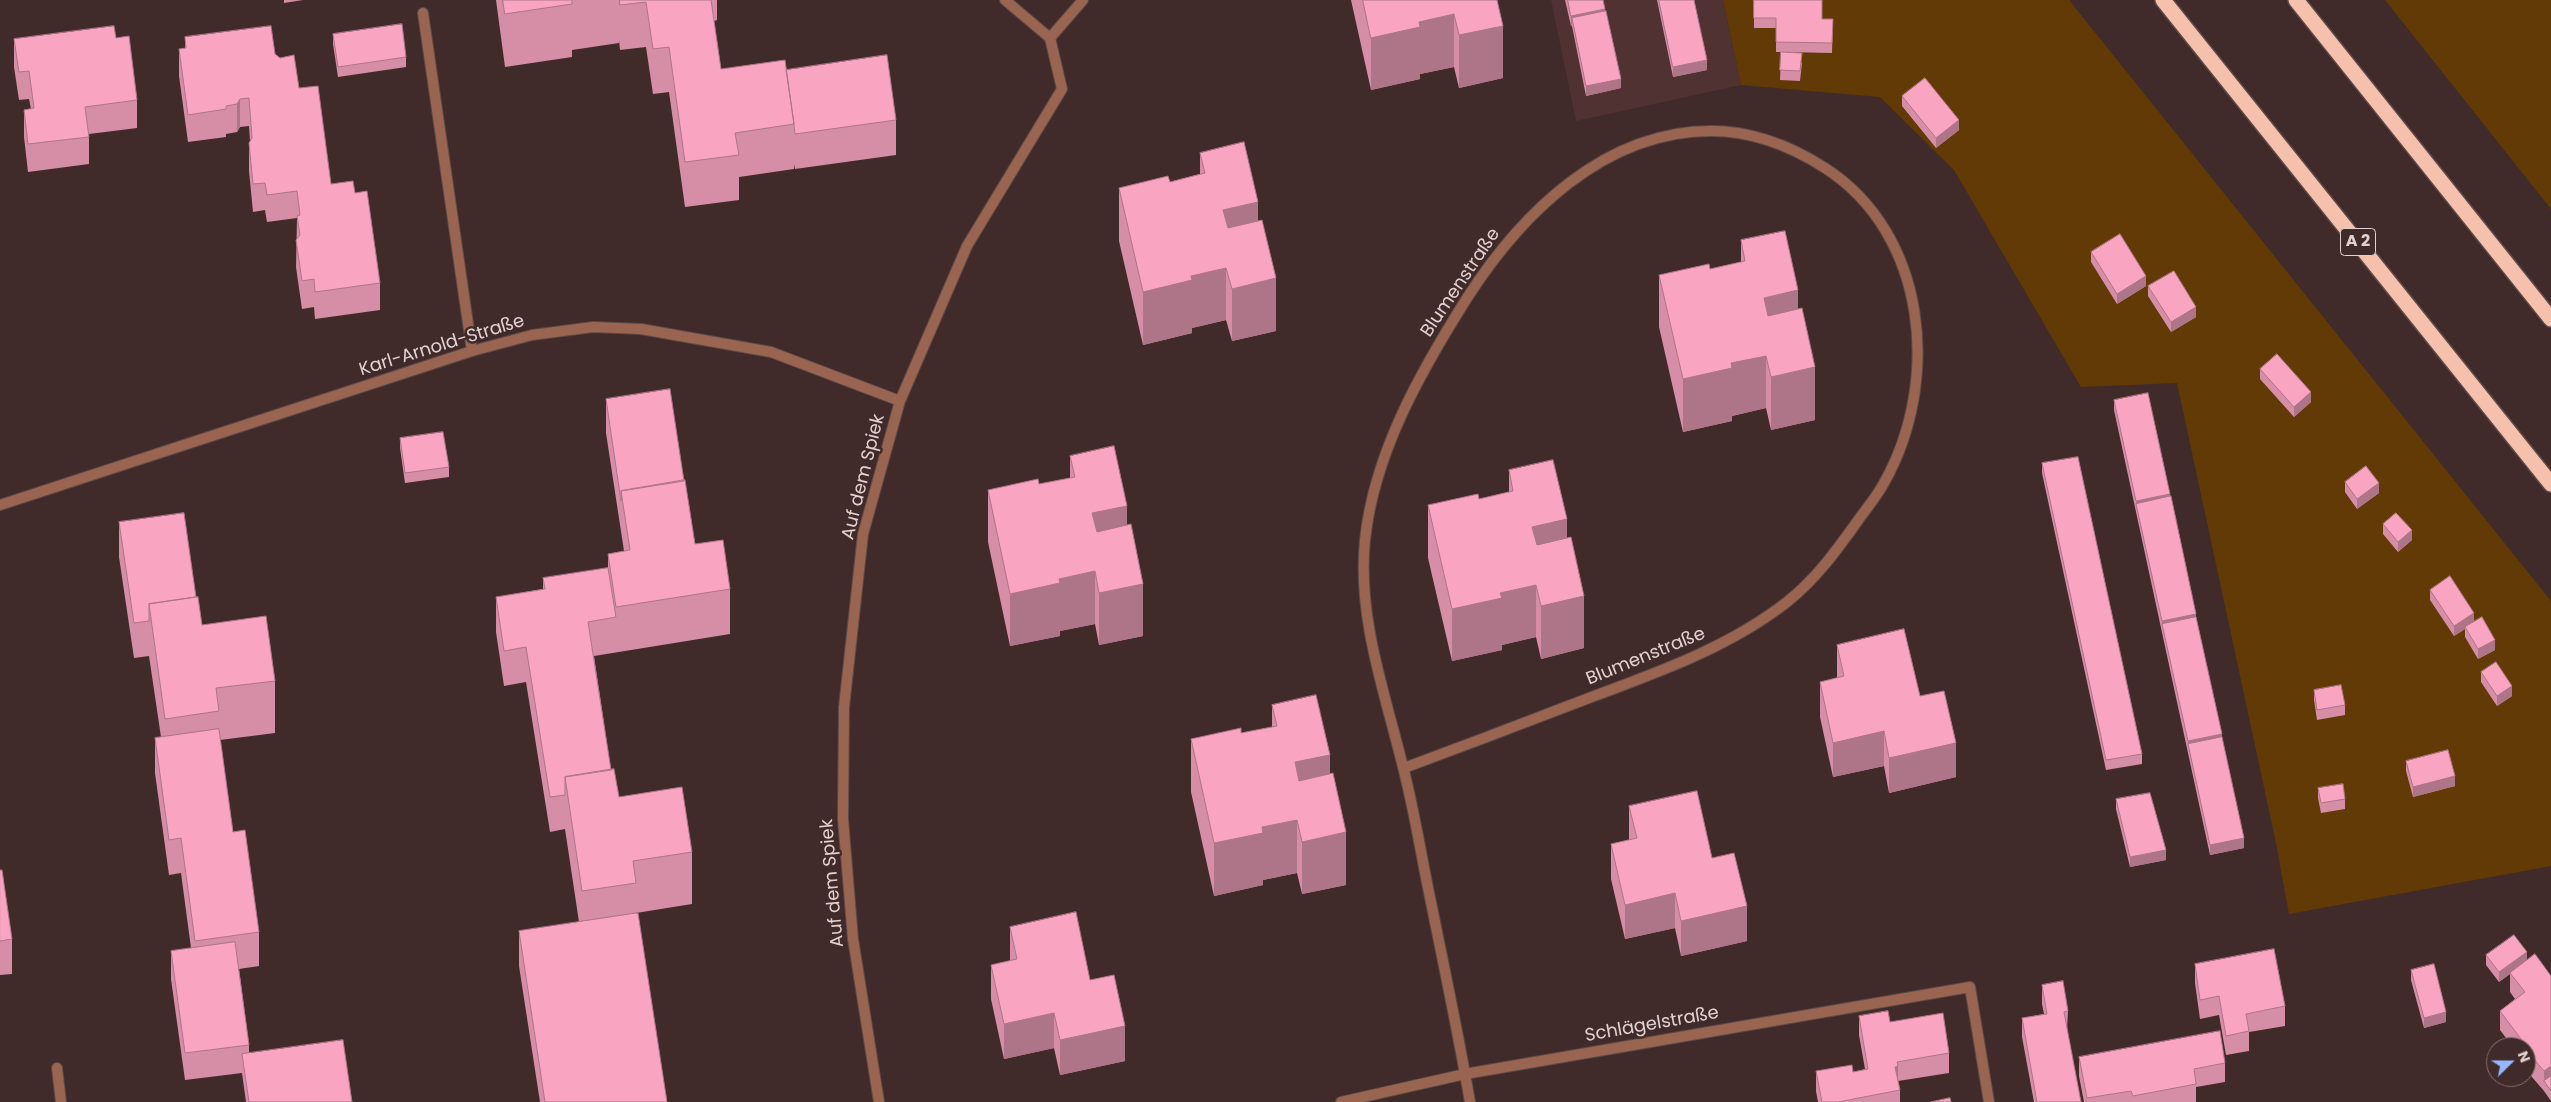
<!DOCTYPE html>
<meta charset="utf-8">
<style>
body{margin:0}
#map{position:relative;width:2551px;height:1102px;overflow:hidden;background:#412b2a;font-family:Poppins,sans-serif}
canvas{display:block}
.north{position:absolute;left:2486px;top:1037px;width:50px;height:50px;box-sizing:border-box;background:#412b2a;border:1px solid #816e6d;border-radius:50%;rotate:68deg;font-size:14px;font-weight:700;line-height:20px;text-align:center;color:#e1d2d1}
.north::after{content:'';display:block;margin:auto;width:18px;height:22px;background:#96b6fd;clip-path:polygon(50% 0,100% 100%,50% 72%,0 100%)}
</style>
<div id="map">
<canvas width="2551" height="1102"></canvas>
<div class="north">N</div>
</div>
<script>
const ctx = document.querySelector('canvas').getContext('2d');
ctx.lineJoin = 'round';
function fillPath(path, color) { ctx.fillStyle = color; ctx.fill(path, 'evenodd'); }
function stroke(path, color, width, dash) { ctx.strokeStyle = color; ctx.lineWidth = width; ctx.lineCap = dash ? 'butt' : 'round'; ctx.setLineDash(dash || []); ctx.stroke(path); }
function write(font, color, halo, rows, align = 'center') {
  ctx.font = font + ' Poppins,sans-serif'; ctx.lineWidth = 5; ctx.setLineDash([]); ctx.textBaseline = 'middle'; ctx.strokeStyle = halo; ctx.fillStyle = color; for (const [text, x, y, turn = 0] of rows) {
    ctx.save(); ctx.translate(x, y); ctx.rotate((+turn || 0) * Math.PI / 180); ctx.textAlign = isNaN(turn) ? turn : align; if (halo) ctx.strokeText(text, 0, 0); ctx.fillText(text, 0, 0); ctx.restore();
  }
}
const built = new Path2D(`
 M1551 0H1723L1741 85 1576 121Z`);
const green = new Path2D(`
 M1723 0H2069L2551 601V866L2289 914 2276 843 2177 383 2081 387 1954 170 1880 97 1741 85Z
 M2385 0H2551V209Z`);
const lane = new Path2D(`
 M423 13 472 351
 M57 1068 61 1102`);
const street = new Path2D(`
 M1005 0 1050 38
 M1050 38 1083 0
 M0 505 472 351 532 335 593 327 641 329 771 352 900 401
 M1404 768C1466 745 1527 722 1589 698 1658 672 1728 648 1787 602 1816 579 1837 550 1859 519 1867 508 1877 496 1884 483 1941 382 1928 234 1825 168 1791 146 1752 131 1711 131 1604 131 1521 214 1467 298 1421 371 1374 453 1365 540 1357 617 1385 693 1403 767 1415 813 1422 861 1432 907 1445 972 1459 1037 1470 1102
 M879 1102 853 939 843 819 844 707 863 534 900 401 967 246 1062 89 1050 38
 M1341 1102 1465 1074 1970 987 1989 1102`);
const highway = new Path2D(`
 M2163 0 2551 484
 M2296 0 2551 319`);
const wall = new Path2D(`
 M284 0H303L284 3Z
 M496 0H717V20L714 21 721 69 786 70 896 120V155L795 169 794 164V169L739 177V200L685 207 669 92 653 94 646 47 620 50 619 40V43L572 50V57L505 67Z
 M1351 0H1497L1503 78 1459 88 1454 67 1420 74V79L1371 90Z
 M1565 0H1603L1621 88 1586 96 1572 26H1571Z
 M1657 0H1694L1707 70 1673 77Z
 M1754 0 1822 19H1833L1832 53 1786 52 1802 63 1800 81 1780 80 1781 52H1776V28H1754Z
 M333 34 406 57V67L338 77 333 44Z
 M185 37 275 54 299 88 331 184 355 193 380 283V310L315 319 314 307 302 309 296 267 297 218 267 222 265 210 253 212 249 171V143L250 141 249 126 240 127 237 132 226 134V137L188 142 179 76V49L185 48Z
 M14 39 137 100V128L89 134V164L28 172 24 137V110L31 109 29 99 19 100 14 67Z
 M1902 96 1959 130 1936 148 1902 106Z
 M1200 153 1258 221 1276 331 1232 341 1226 320 1192 328V333L1143 345 1119 241V188L1170 182 1200 174Z
 M1741 240 1798 309 1815 420 1771 430 1766 408 1732 416V421L1683 432 1659 327V275L1710 269 1741 262Z
 M2091 252 2146 286 2117 304 2091 262Z
 M2148 286 2196 317 2171 332 2148 296Z
 M2260 369 2311 402 2294 417 2260 379Z
 M606 399 684 481 695 544 730 589V634L594 656 611 770 619 797 692 852V904L636 913 667 1102H540L519 966V931L579 922 565 829 550 832 526 682 504 686 496 632V597L543 589V578L608 568V554L624 551 606 433Z
 M2114 400 2170 496 2222 737 2244 848 2210 855 2114 410Z
 M400 438 449 467V477L405 483 400 448Z
 M1070 456 1127 525 1143 636 1099 645 1095 624 1060 631V636L1010 646 988 542V490L1039 484 1070 478Z
 M2042 463 2142 754V764L2106 770 2042 473Z
 M1509 470 1567 538 1584 648 1541 659 1536 637 1502 645V650L1452 661 1428 558V505L1479 499 1509 492Z
 M2345 482 2379 493 2357 509 2345 492Z
 M119 522 196 597 202 625 275 681V733L220 740 233 832 259 932V966L239 969 249 1045V1053L352 1102H246L242 1073 185 1080 171 979V951L191 948 181 873 169 875 155 773V738L161 737 149 656 134 658 119 557Z
 M2383 524 2412 540 2398 552 2383 534Z
 M2430 590 2474 622 2495 650 2478 659 2465 637V629L2454 636 2430 600Z
 M1837 645 1920 696 1956 777 1889 793 1884 766 1833 777 1820 717V682L1837 678Z
 M2481 672 2512 696 2497 706 2481 682Z
 M2314 690 2345 705V715L2317 720 2314 700Z
 M1272 705 1330 774 1346 885 1302 894 1297 873 1263 880V885L1214 896 1191 792V739L1241 733 1272 727Z
 M2406 761 2455 786 2413 797 2406 771Z
 M2318 788 2345 799V809L2321 813 2318 798Z
 M2116 799 2166 860 2130 867 2116 809Z
 M1629 806 1712 858 1747 941 1681 956 1675 928 1625 939 1611 879V844L1629 840Z
 M0 870 12 939V974L0 975Z
 M1010 927 1090 980 1125 1061 1060 1075 1054 1048 1004 1059 991 999V965L1010 961Z
 M2486 955 2527 960 2551 976V1101L2544 1091 2526 1070V1047H2513L2500 1030V1011L2515 999 2510 992V974L2499 982 2486 965Z
 M2195 964 2285 1006V1026L2249 1032V1051L2226 1055 2219 1015 2200 1019 2195 983Z
 M2411 970 2446 1022 2424 1028 2411 980Z
 M2042 985 2068 1011 2067 1030 2081 1102H2034L2022 1037V1018L2044 1014 2042 1004Z
 M1859 1016 1890 1022 1949 1053V1073L1898 1081 1900 1090V1102H1818L1816 1091V1071L1853 1072 1865 1069 1859 1035Z
 M2079 1057 2225 1063V1082L2196 1087V1102H2084L2079 1076Z`);
const shadedWall = new Path2D(`
 M1605 9V19L1572 18V26H1571V16Z
 M1454 14V67L1420 74V79L1371 90V38L1419 22Z
 M1503 26V78L1459 88V35Z
 M1707 60V70L1673 77V67Z
 M1621 79V88L1586 96V86Z
 M240 99V127L237 132V104Z
 M1959 120V130L1936 148V138Z
 M1258 202V254L1223 262V210Z
 M1226 268V320L1192 328V333L1143 345V292L1191 276Z
 M2146 276V286L2117 304V294Z
 M1276 278V331L1232 341V289Z
 M1798 290V343L1764 351V298Z
 M2196 307V317L2171 332V322Z
 M1766 356V408L1732 416V421L1683 432V379L1731 363Z
 M1815 367V420L1771 430V377Z
 M2311 392V402L2294 417V407Z
 M2379 483V493L2357 509V499Z
 M2170 494V504H2136V511V501Z
 M1127 506V559L1092 566V513Z
 M1567 519V571L1532 579V527Z
 M2412 530V540L2398 552V542Z
 M1095 571V624L1060 631V636L1010 646V594L1059 579Z
 M1143 584V636L1099 645V593Z
 M1536 585V637L1502 645V650L1452 661V609L1500 593Z
 M1584 596V648L1541 659V606Z
 M2474 613V623L2465 627V629L2454 636V626Z
 M2196 614V624H2162V631V621Z
 M2495 640V650L2478 659V649Z
 M2512 686V696L2497 706V696Z
 M1884 731V766L1833 777V743Z
 M2222 734V744H2188V751V741Z
 M1956 743V777L1889 793V758Z
 M1330 755V807L1295 815V762Z
 M2455 776V786L2413 797V787Z
 M1297 820V873L1263 880V885L1214 896V843L1262 827Z
 M1346 832V885L1302 894V842Z
 M2244 838V848L2210 855V845Z
 M2166 850V860L2130 867V857Z
 M1675 893V928L1625 939V905Z
 M1747 906V941L1681 956V921Z
 M2527 952V962L2510 973V974L2499 982V972Z
 M2446 1012V1022L2424 1028V1018Z
 M1054 1013V1048L1004 1059V1024Z
 M1125 1026V1061L1060 1075V1040Z
 M1898 1066V1086L1895 1067Z
 M2551 1066V1085L2544 1081V1071Z`);
const building = new Path2D(`
 M503 0H572V4L505 14Z
 M620 0H711L721 69 785 60 794 124 735 133 739 155 685 162 669 47 653 49 646 2 620 5Z
 M1363 0H1497L1503 26 1459 35 1454 14 1419 22 1420 27 1371 38Z
 M1568 0H1603L1605 9 1571 16Z
 M1659 0H1694L1707 60 1673 67Z
 M1754 0H1822V19H1833L1832 43 1776 42V18H1754Z
 M1606 11 1621 79 1586 86 1572 18Z
 M402 24 406 57 338 67 333 34Z
 M114 26 116 38 129 36 137 100 85 107 89 137 28 144 24 110 34 108 29 71 19 72 14 39Z
 M271 26 275 54 280 58 294 55 299 88 318 86 331 184 353 181 355 193 367 191 380 283 315 292 314 279 302 281 296 240 300 235 297 216 300 215 297 191 267 195 265 183 253 184 249 143 252 138 249 98 240 99 237 104 226 106V109L188 115 179 49 186 48 185 37Z
 M1781 52 1802 53 1800 71 1780 70Z
 M887 55 896 120 795 134 794 124 786 70Z
 M1925 78 1959 120 1936 138 1902 96Z
 M1244 142 1258 202 1223 210 1228 228 1262 220 1276 278 1232 289 1226 268 1191 276 1192 280 1143 292 1119 188 1168 176 1170 182 1205 173 1200 153Z
 M1785 231 1798 290 1764 298 1768 316 1802 308 1815 367 1771 377 1766 356 1731 363 1732 368 1683 379 1659 275 1709 264 1710 269 1745 261 1741 240Z
 M2120 234 2146 276 2117 294 2091 252Z
 M2174 271 2196 307 2171 322 2148 286Z
 M2277 354 2311 392 2294 407 2260 369Z
 M670 389 684 481 621 491V501L606 399Z
 M2148 393 2170 494 2136 501 2114 400Z
 M443 432 449 467 405 473 400 438Z
 M1114 446 1127 506 1092 513 1097 532 1131 524 1143 584 1099 593 1095 571 1059 579 1060 583 1010 594 988 490 1038 479 1039 484 1075 477 1070 456Z
 M2078 457 2142 754 2106 760 2042 463Z
 M1553 460 1567 519 1532 527 1537 545 1571 537 1584 596 1541 606 1536 585 1500 593 1502 598 1452 609 1428 505 1478 494 1479 499 1513 491 1509 470Z
 M2366 466 2379 483 2357 499 2345 482Z
 M685 480 695 544 723 540 730 589 616 607 608 554 630 550 621 491Z
 M2171 496 2196 614 2162 621 2136 504Z
 M184 513 196 597 149 604V621L134 623 119 522Z
 M2396 513 2412 530 2398 542 2383 524Z
 M608 568 616 617 588 622 611 770 565 777V795L550 797 526 647 504 651 496 597 545 589 543 578Z
 M2450 576 2474 613 2454 626 2430 590Z
 M198 597 202 625 266 616 275 681 216 688 219 711 165 719 149 604Z
 M2196 617 2222 734 2188 741 2162 624Z
 M2482 617 2495 640 2478 649 2465 627Z
 M1904 629 1920 696 1944 691 1956 743 1889 758 1884 731 1833 743 1820 682 1844 676 1837 645Z
 M2496 662 2512 686 2497 696 2481 672Z
 M2341 685 2345 705 2317 710 2314 690Z
 M1316 695 1330 755 1295 762 1299 781 1333 773 1346 832 1302 842 1297 820 1262 827 1263 833 1214 843 1191 739 1241 728V733L1277 726 1272 705Z
 M219 729 233 832 245 830 259 932 195 941 181 838 169 840 155 738Z
 M2222 737 2244 838 2210 845 2188 744Z
 M2448 750 2455 776 2413 787 2406 761Z
 M614 769 619 797 682 787 692 852 633 861 636 883 582 891 565 777Z
 M2343 784 2345 799 2321 803 2318 788Z
 M1697 791 1712 858 1734 853 1747 906 1681 921 1675 893 1625 905 1611 844 1637 838 1629 806Z
 M2150 793 2166 850 2130 857 2116 799Z
 M0 870H2L12 939 0 941Z
 M1076 912 1090 980 1114 975 1125 1026 1060 1040 1054 1013 1004 1024 991 965 1017 959 1010 927Z
 M638 913 667 1102H545L519 931Z
 M2514 935 2527 952 2499 972 2486 955Z
 M235 942 249 1045 185 1053 171 951Z
 M2274 949 2285 1006 2246 1014 2249 1031 2226 1036 2219 996 2200 1000 2195 964Z
 M2535 954 2551 976V1066L2544 1071 2526 1050V1048L2527 1047 2500 1011 2525 992 2510 973Z
 M2434 964 2446 1012 2424 1018 2411 970Z
 M2063 981 2068 1011 2064 1012 2081 1102H2037L2022 1018 2047 1014 2042 985Z
 M1888 1011 1890 1022 1943 1013 1949 1053 1897 1062 1898 1066 1895 1067 1900 1090 1838 1102H1822L1816 1071 1852 1065 1853 1072 1868 1069 1859 1016Z
 M2220 1031 2225 1063 2194 1069 2196 1084 2133 1096 2131 1091 2087 1098 2079 1057Z
 M343 1040 352 1102H249L242 1054Z
 M2551 1076V1091L2544 1081Z
 M1950 1098 1951 1102H1931Z`);
const shields = [
 [2358,242,35]
];
const shieldNames = [
 ["A 2",2358,242]
];
const streetNames = [
 ["Blumenstraße",1461,283,-56],
 ["Karl-Arnold-Straße",442,346,-17],
 ["Auf dem Spiek",864,477,-76],
 ["Blumenstraße",1646,657,-22],
 ["Auf dem Spiek",833,883,-95],
 ["Schlägelstraße",1652,1025,-10]
];
fillPath(built, '#4f3231');
fillPath(green, '#613a05');
stroke(lane, '#5e4948', 12);
stroke(street, '#5e4948', 12);
stroke(highway, '#5e4948', 18);
stroke(lane, '#996550', 10);
stroke(street, '#996550', 10);
stroke(highway, '#f5c1ac', 15);
fillPath(wall, '#d68ea7');
fillPath(shadedWall, '#ae7488');
fillPath(building, '#f9a5c2');
stroke(building, '#ae7488', 1);
for (const [x, y, w] of shields) { const box = new Path2D(); box.roundRect(x - w / 2, y - 13.5, w, 27, 4); ctx.fillStyle = '#412b2a'; ctx.fill(box); stroke(box, '#e1d2d1', 1); }
write('bold 16px', '#e1d2d1', null, shieldNames);
write('18px', '#e1d2d1', '#412b2a', streetNames);
</script>
